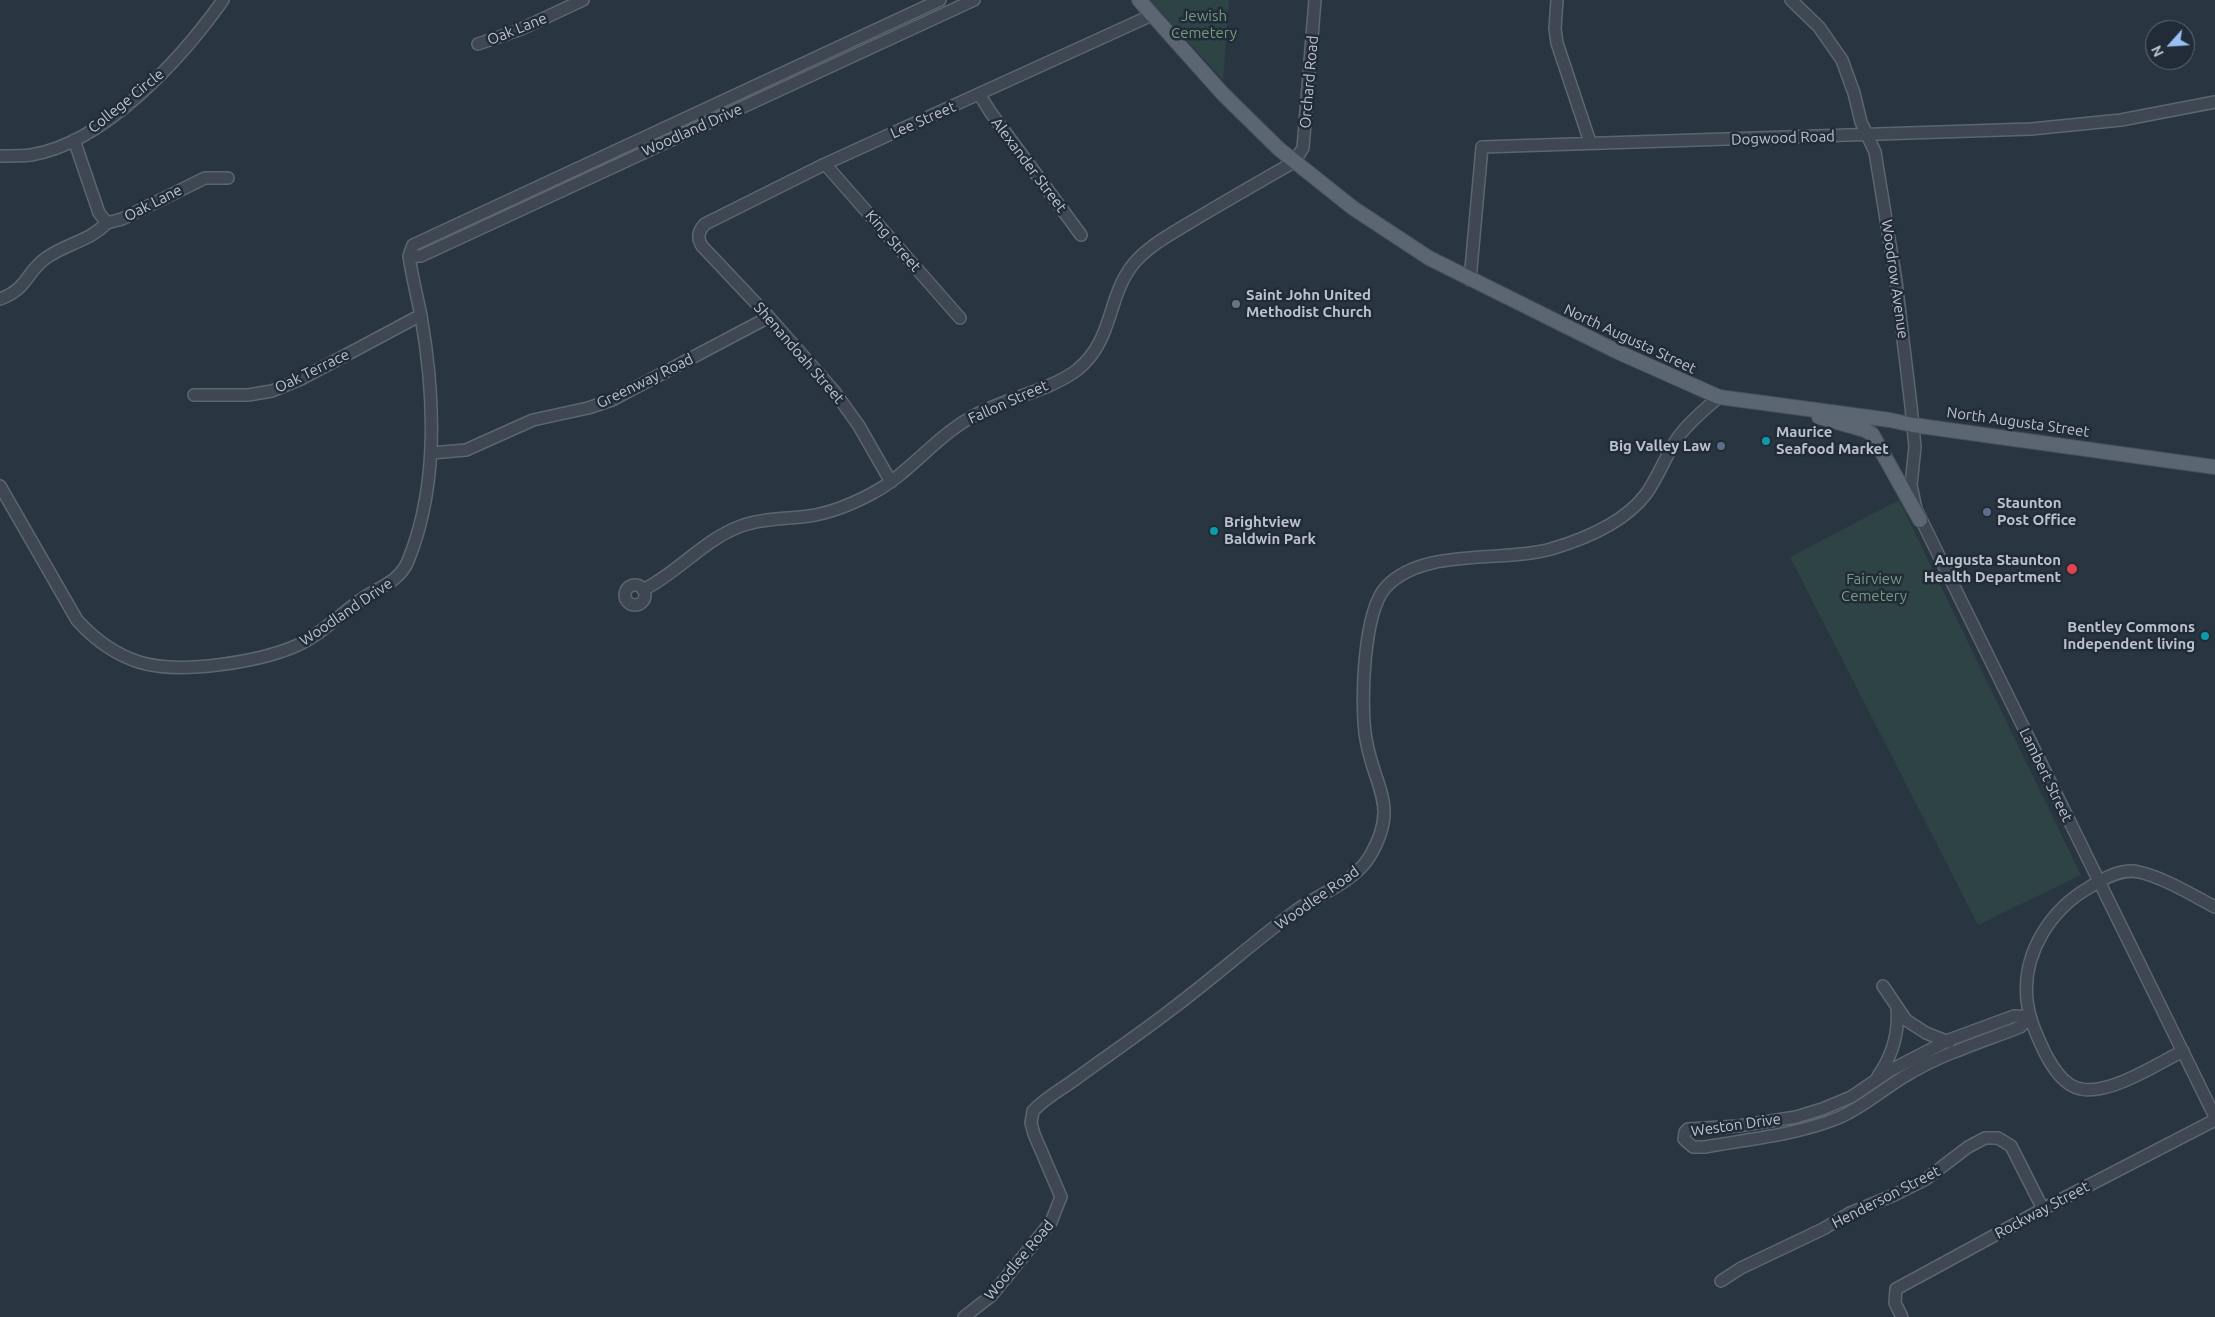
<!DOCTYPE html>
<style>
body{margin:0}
#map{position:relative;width:2215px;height:1317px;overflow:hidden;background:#2a3542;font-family:Ubuntu,sans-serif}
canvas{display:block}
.north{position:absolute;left:2145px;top:20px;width:50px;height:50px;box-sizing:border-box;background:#222c38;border:1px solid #5f6873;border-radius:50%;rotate:244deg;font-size:14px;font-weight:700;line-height:20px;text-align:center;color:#bbc2cc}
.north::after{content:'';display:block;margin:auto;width:18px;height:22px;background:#9abff2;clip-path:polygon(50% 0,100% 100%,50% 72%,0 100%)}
</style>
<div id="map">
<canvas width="2215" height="1317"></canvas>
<div class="north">N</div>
</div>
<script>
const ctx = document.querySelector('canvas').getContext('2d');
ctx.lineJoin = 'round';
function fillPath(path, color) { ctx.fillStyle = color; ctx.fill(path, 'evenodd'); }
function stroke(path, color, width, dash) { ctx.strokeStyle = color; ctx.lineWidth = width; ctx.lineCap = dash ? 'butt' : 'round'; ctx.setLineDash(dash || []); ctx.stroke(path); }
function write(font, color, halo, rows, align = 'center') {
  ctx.font = font + ' Ubuntu,sans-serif'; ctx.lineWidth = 5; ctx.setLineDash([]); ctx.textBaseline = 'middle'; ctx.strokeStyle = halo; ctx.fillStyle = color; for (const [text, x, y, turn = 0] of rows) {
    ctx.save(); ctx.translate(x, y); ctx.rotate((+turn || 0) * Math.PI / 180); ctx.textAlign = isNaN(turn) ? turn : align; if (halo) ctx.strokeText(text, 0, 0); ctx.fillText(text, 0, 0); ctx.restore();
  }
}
const green = new Path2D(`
 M1150 0H1229L1223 80Z
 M1899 500 2081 875 1978 925 1790 557Z`);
const minor = new Path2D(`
 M1557 0 1555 29 1557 43 1590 142
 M1791 0 1819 27 1842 60 1854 93 1861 122 1875 152 1896 281 1911 406 1915 447 1911 485 1916 509 2215 1117
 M478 44 519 30 583 0
 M979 94 991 113 1081 235
 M74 140 99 213 107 223 122 219 205 178H228
 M0 156C10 156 21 156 31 155 105 143 182 58 223 0
 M825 164 960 318
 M409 256H421L974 0
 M1470 280 1482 147 2031 129 2121 120 2215 102
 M0 299C28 289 26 272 46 258 67 243 88 242 107 223
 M194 395H248L272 391 301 379 421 315
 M431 453 466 450 533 420 588 408 612 400 769 317
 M891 482 859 426 834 391 769 317 702 246C697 238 698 231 705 224L825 164 1152 15
 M0 486 77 620C95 640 114 654 139 662 179 675 260 662 298 645 321 634 340 615 359 601 376 588 399 583 408 561 439 485 435 396 421 316 417 296 412 276 409 256L413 245 940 0
 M625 595a10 10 0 1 1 20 0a10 10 0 1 1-20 0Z
 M643 590C679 572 703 540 741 526 763 518 787 519 809 516 831 513 852 504 871 494 908 475 933 439 970 418 1003 398 1046 393 1077 370 1113 341 1107 300 1131 267 1145 248 1169 235 1189 223 1224 202 1259 182 1294 162L1303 148 1315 0
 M1883 986 1906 1020 1926 1033 1949 1042
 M2014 1016 2030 1017 2020 1027C1984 1041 1945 1053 1912 1072 1886 1086 1865 1107 1838 1118 1796 1135 1749 1139 1705 1147H1693L1684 1139 1685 1132 1688 1129 1738 1126 1796 1117 1822 1109 1851 1097 1891 1070 1949 1040Z
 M2183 1051C2157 1064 2110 1095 2081 1089 2064 1086 2053 1068 2045 1053 2037 1036 2029 1019 2027 1000 2022 953 2051 909 2090 887 2104 878 2122 868 2139 872 2165 878 2192 895 2215 907
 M1878 1076C1892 1056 1899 1034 1897 1009
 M1721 1281 1741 1268 1823 1229 1850 1213 1894 1195 1926 1179 1968 1147 1985 1138H1998L2011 1146 2043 1209
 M964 1317 991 1296 1051 1222 1061 1197 1034 1134 1031 1123 1033 1111C1045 1098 1062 1089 1077 1078 1107 1056 1138 1035 1168 1012 1211 980 1251 944 1294 912 1318 894 1354 883 1370 856 1400 805 1374 788 1366 739 1360 706 1363 612 1386 587 1423 547 1501 563 1551 549 1585 539 1624 523 1646 494 1659 476 1666 454 1679 436 1690 421 1705 409 1719 397
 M1902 1317 1895 1303 1896 1289 2043 1209 2215 1120`);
const major = new Path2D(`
 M1139 0 1223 94 1279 149 1353 208 1429 258 1618 352 1719 397 1890 420 1913 425 2215 467
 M1819 417 1865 430 1872 434 1920 520`);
const markers = [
 [1236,304,5,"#6b7280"],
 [1766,441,5,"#0f9aa8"],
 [1721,446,5,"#5c6f8a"],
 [1987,512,5,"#5c6f8a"],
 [1214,531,5,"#0f9aa8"],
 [2072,569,6,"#e0444e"],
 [2205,636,5,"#0f9aa8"]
];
const parkNames = [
 ["Jewish",1204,16],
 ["Cemetery",1204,33],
 ["Fairview",1874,579],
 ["Cemetery",1874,596]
];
const streetNames = [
 ["Oak Lane",517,29,-22],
 ["Orchard Road",1309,82,-85],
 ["College Circle",126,101,-39],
 ["Lee Street",923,120,-24],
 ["Woodland Drive",692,130,-24],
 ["Dogwood Road",1783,138,-2],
 ["Alexander Street",1029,165,53],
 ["Oak Lane",153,203,-27],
 ["King Street",893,241,49],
 ["Woodrow Avenue",1895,279,82],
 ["North Augusta Street",1630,339,25],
 ["Shenandoah Street",799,353,49],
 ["Oak Terrace",312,371,-26],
 ["Greenway Road",645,381,-26],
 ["Fallon Street",1008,402,-24],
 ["North Augusta Street",2018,422,8],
 ["Woodland Drive",346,612,-34],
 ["Lambert Street",2046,775,64],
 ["Woodlee Road",1317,898,-35],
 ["Weston Drive",1736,1125,-8],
 ["Henderson Street",1886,1197,-27],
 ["Rockway Street",2042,1210,-28],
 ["Woodlee Road",1019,1260,-50]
];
const poiNames = [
 ["Saint John United",1246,295],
 ["Methodist Church",1246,312],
 ["Maurice",1776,432],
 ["Seafood Market",1776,449],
 ["Big Valley Law",1711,446,"right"],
 ["Staunton",1997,503],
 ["Post Office",1997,520],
 ["Brightview",1224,522],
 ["Baldwin Park",1224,539],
 ["Augusta Staunton",2061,560,"right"],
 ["Health Department",2061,577,"right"],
 ["Bentley Commons",2195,627,"right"],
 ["Independent living",2195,644,"right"]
];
fillPath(green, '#2d4344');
stroke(minor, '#5c6570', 14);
stroke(major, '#47505c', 16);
stroke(minor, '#3e4752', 11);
stroke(major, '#5c6672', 14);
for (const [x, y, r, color] of markers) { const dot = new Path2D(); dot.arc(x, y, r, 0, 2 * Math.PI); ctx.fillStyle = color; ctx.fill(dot); stroke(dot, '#222c38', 2); }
write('15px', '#749b7c', '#222c38', parkNames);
write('15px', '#bbc2cc', '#222c38', streetNames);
write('bold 15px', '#bbc2cc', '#222c38', poiNames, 'left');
</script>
